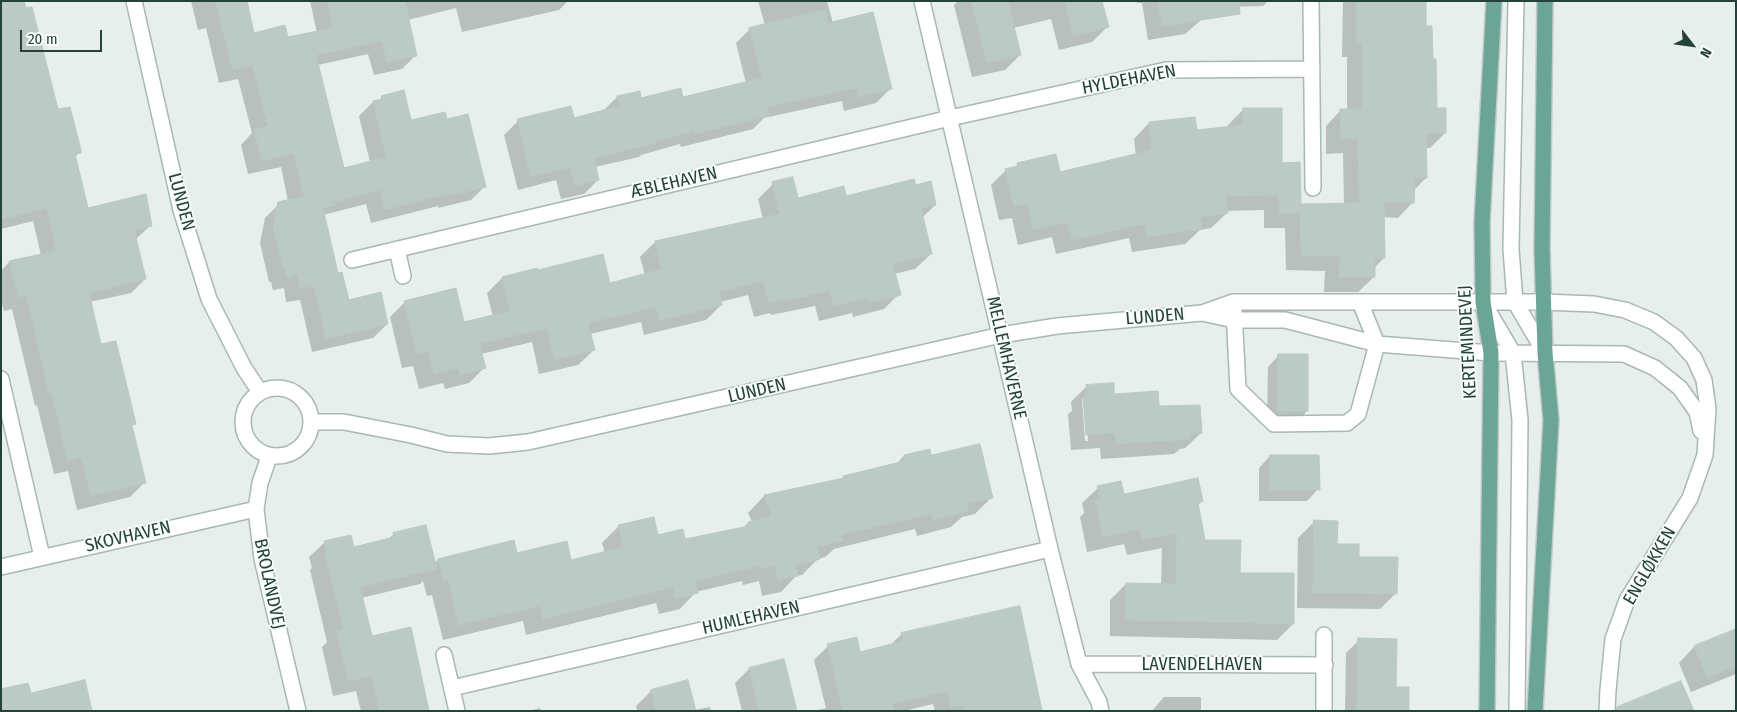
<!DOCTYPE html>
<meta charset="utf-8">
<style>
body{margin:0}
#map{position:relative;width:1737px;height:712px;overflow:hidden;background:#e6efeb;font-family:"Fira Sans Condensed",sans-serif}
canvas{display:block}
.frame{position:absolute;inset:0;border:2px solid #24423a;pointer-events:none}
.north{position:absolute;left:1667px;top:20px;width:50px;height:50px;-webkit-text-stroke:4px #f7fbf9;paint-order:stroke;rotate:120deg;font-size:14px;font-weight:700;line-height:20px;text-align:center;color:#24423a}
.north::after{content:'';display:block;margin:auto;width:18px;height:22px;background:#24423a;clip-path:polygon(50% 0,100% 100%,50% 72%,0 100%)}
.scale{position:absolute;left:20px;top:30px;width:82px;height:22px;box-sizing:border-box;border:2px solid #24423a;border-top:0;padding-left:6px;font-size:15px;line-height:18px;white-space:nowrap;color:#24423a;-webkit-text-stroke:4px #f7fbf9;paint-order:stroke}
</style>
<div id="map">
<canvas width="1737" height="712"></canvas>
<div class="frame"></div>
<div class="north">N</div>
<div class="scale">20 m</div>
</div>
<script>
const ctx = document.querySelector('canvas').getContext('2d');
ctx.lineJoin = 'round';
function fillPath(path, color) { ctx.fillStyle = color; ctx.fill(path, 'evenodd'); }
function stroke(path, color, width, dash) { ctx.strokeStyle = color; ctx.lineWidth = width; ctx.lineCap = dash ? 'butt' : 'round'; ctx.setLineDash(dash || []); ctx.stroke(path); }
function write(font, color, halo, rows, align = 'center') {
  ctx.font = font + ' "Fira Sans Condensed",sans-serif'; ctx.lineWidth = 4; ctx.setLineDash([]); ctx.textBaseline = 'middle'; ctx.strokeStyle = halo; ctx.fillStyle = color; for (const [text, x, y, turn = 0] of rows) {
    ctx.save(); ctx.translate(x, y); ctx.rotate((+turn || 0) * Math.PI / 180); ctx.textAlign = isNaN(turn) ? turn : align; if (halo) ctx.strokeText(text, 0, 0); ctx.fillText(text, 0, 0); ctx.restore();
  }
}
const shadow = new Path2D(`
 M1 1 80 152 74 158 87 209 151 225 135 240 145 279 131 293 90 302 100 346 134 423 131 427 144 483 130 497 77 510 68 471 54 474 37 405 35 406 12 309 4 311 1 301V271L9 262 41 255 33 221 1 229Z
 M191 1H246L253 34 287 39 317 33 310 1H568L559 10 462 32 456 8 408 20 416 55 402 69 374 75 368 54 318 65 343 169 370 162 359 116 373 102H378L382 97 410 122 446 121 485 186 471 200 438 208V206L371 223 366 204 323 215 337 274 348 301 387 324 373 338 312 352 300 300 286 302 284 288 273 290 271 282H269L260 243 265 218 279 204 288 201 281 167 248 174 241 145 252 133 238 79 219 83 206 28 198 30Z
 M758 1H827L833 23 890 89 876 103 844 111 842 101 764 118 753 129 681 147 680 144 641 155 639 157 595 167 598 180 584 194 561 199 556 180 518 190 504 135 518 121 573 119 602 112 617 97 639 92 640 100 682 98 746 83 736 43 750 29 765 25Z
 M958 1H1101L1107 27 1092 42 1059 50 1051 19 1013 28 1020 55 1005 70 972 77 954 5Z
 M1137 1H1208L1210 12 1185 34 1148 40 1142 3H1137Z
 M1228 1H1268L1263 6 1229 7Z
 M1343 1H1424V28L1436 109 1445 133 1430 148H1425L1426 178 1413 191V202L1398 218 1383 217 1384 258 1374 268V277L1358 292H1324L1325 271 1286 270 1285 228H1264V210L1226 211 1227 213 1211 228 1200 230 1185 244 1132 252 1129 238 1056 254 1052 237 1018 245 1012 218 999 220 991 185 1006 170 1014 168 1018 164 1059 174 1136 156 1134 139 1149 123 1194 118 1196 131 1228 128V125L1244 109 1281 164 1300 205 1344 204 1343 153 1326 154V126L1341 110H1347V57H1342Z
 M773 184 797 199 845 198 915 186 935 205 922 218 931 254 915 269 894 274 899 294 884 309 853 317 852 313 819 321 815 306 771 315 770 313 754 317 748 295 720 302 721 305 706 320 644 335 641 322 590 334 594 350 578 365 539 374 532 342 481 354 484 368 469 383 445 389 443 383 419 389 413 366 402 368 390 317 405 302 463 324 493 317 487 293 502 278 537 271 609 284 645 275 640 257 655 242 763 219 758 199Z
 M1279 355 1307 411 1296 422H1267L1268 367Z
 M1087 386 1158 407 1201 433 1185 448 1180 449 1174 454 1101 459 1100 448 1071 450 1068 414 1072 411 1071 402ZM1082 399H1085L1088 441H1085Z
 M929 451 931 457 992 497 975 514 962 517 951 527 917 536 915 529 834 549 825 557 818 559 802 575 796 576 781 592 762 596 759 581 743 585 742 581 696 592 680 609 659 614 656 603 526 635 523 621 443 640 432 595 427 596 423 581 420 584 361 598 371 637 428 711H361L356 691 333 696 322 647 327 642 310 570 312 568 309 557 325 542 353 548 387 540 394 534 434 564 438 560 513 541 516 555 570 562 605 553 602 543 619 526 657 537 684 541 743 528 748 523 752 522 748 513 764 496 840 480 844 477 896 464 904 456Z
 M1270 456 1318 489 1307 501H1259V468Z
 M1098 488 1123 495 1202 501 1197 506 1204 541 1239 574 1292 575 1293 624 1277 640 1110 636V600L1126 584 1161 585 1162 548 1127 555 1124 544 1087 552 1080 517 1084 513 1082 503Z
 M1314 522 1336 545 1358 558 1396 593 1380 609 1297 608 1298 538Z
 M1736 631V674L1691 692 1679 663 1694 647Z
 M902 634 1041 711H935L933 704 904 711H814L826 708 814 660 828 646 859 653 889 646Z
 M1359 640 1395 688 1408 711H1345L1346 653Z
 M783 661 795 711H742L735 683 749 669Z
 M651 691 694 710 710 707 711 711H635L637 710 636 706Z
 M1164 697H1201V711H1152Z
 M540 708 541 711H528Z`);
const building = new Path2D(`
 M1 1H24L26 8 32 7 58 109 70 107 81 150V153L75 154 88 208 146 194 152 226 134 230 146 279 89 293 101 344 116 341 136 424 132 425 146 483 91 496 81 457 68 461 51 392 49 393 26 295 18 297 9 261 56 251 47 208 1 219Z
 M216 1H247L254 33 285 25 288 37 333 28 327 1H405L417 56 387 62 382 41 316 55 344 168 386 157 373 101 382 99 381 96 404 90 411 120 445 112 447 119 468 114 486 187 452 195V193L385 210 380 190 334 202 335 205 323 208 338 273 342 272 349 300 381 292 388 324 326 339 314 286 300 289 297 274 287 277 285 269H283L273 228 278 202 304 196 294 153 262 161 254 130 268 126 252 65 233 70Z
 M972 1H1008L1021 55 987 63Z
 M1065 1H1102L1109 27 1074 36Z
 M1158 1H1239L1240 14 1162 26Z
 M1357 1H1426V26H1432L1433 59H1436L1437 108H1446V133H1426L1427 178H1415L1414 203 1384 202 1385 258H1375V277H1339L1340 256 1301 255 1300 213 1279 214V195L1226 196 1228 213 1200 217 1202 229 1147 237 1144 224 1072 240 1067 222 1033 230 1027 203 1014 206 1005 169 1018 166 1017 163 1056 154 1060 172 1152 150 1149 122 1195 117 1197 130 1243 125V108H1282V163L1300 162 1301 204 1359 203 1358 139H1341L1340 109H1362V43H1357Z
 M825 10 828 23 873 12 892 89 858 97 856 88 767 107 769 116 695 134 694 131 654 142 655 143 594 158 599 180 575 186 570 167 531 177 517 119 571 106 574 118 619 106 617 96 640 91 641 98 681 88 683 97 762 78 749 28Z
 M793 177 798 198 844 186 846 196 914 179 916 185 931 181 936 205 921 208 932 254 893 264 901 295 868 303 867 298 834 306 830 291 786 301 785 299 769 303 763 281 719 292 722 305 659 321 656 307 588 323 595 350 554 360 547 328 479 344 486 368 460 375 458 368 434 374 428 351 417 354 404 301 456 288 464 322 510 311 502 277 537 268 538 270 603 254 610 283 662 269 655 241 780 214 772 182Z
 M1278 354H1308V411H1278Z
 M1114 383V394L1158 391 1159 406 1200 405 1202 433 1190 434 1191 439 1116 444 1115 433 1086 435 1083 397H1087L1086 385Z
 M980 444 993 498 967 504 969 511 962 513 933 520 931 514 841 535 843 541 817 547 820 559 796 565 798 576 778 580 775 566 759 569 758 566 695 581 698 593 675 599 673 587 543 619 539 606 459 625 448 579 443 580 438 559 514 540 517 553 567 541 571 560 623 547 618 525 654 517 658 535 683 529 685 539 749 526 748 522 772 516 764 495 844 478 843 476 905 461 904 455 930 449 931 455Z
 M1270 455H1319L1320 490H1270Z
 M1198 478 1203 501 1198 503 1205 540H1241L1240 573H1294V624L1125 620 1126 583 1176 584 1177 533 1142 540 1140 529 1103 537 1095 500 1100 499 1097 486 1121 481 1124 494Z
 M1314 520 1338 521 1337 544H1359V557H1398L1397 594 1313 593Z
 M426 525 437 569 360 587 372 636 411 627 429 711H379L372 676 348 681 336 631 343 629 325 553H327L324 541 351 535 354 547 394 537 393 533Z
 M1020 606 1042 711H964L963 705 951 707 947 691 892 704 894 711H843L827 644 857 637 860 652 903 641 901 633Z
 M1736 629V666L1707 678 1694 646Z
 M1358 638 1397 639 1396 687H1409V711H1357Z
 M784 659 797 711H759L749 668Z
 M85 680 92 711H1V689L28 683 31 693Z
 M688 680 696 711H656L651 690Z
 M1681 681 1694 711H1616L1617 707Z`);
const minor = new Path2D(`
 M134 1 181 210 209 299 244 368 260 392
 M922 1 1050 549 1079 664 1099 702 1101 711
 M1311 1 1313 188
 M1516 1 1511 249 1515 302 1545 353
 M397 249 403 276
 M352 260 950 118 1166 70 1312 69
 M1483 302 1513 353 1520 420 1517 711
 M1234 311 1238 389 1274 424 1347 423 1358 414 1377 344 1360 302
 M1202 313 1234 320H1285L1377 344 1491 353 1624 354 1655 368 1680 388 1697 412 1701 431
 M1 379 42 557
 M243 422a34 34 0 1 1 68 0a34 34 0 1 1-68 0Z
 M312 422H344L411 435 447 444 489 446 528 442 1001 335 1057 326 1202 313 1233 302H1543L1594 304 1625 310 1654 322 1676 338 1694 358 1704 380 1708 409 1705 455 1690 498 1627 600 1613 639 1608 690 1607 711
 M269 457 260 483 256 509 262 559 298 711
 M1 567 256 509
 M1324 635V711
 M444 655 457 711
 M1079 664 1325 665
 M452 688 1050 549`);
const major = new Path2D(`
 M1487 711 1491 353 1483 302 1482 222 1494 1
 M1535 711 1551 420 1545 353 1542 249 1545 1`);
const streetNames = [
 ["HYLDEHAVEN",1129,80,-11],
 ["ÆBLEHAVEN",674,183,-13],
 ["LUNDEN",181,202,75],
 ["LUNDEN",1155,317,-5],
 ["KERTEMINDEVEJ",1468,342,-93],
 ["MELLEMHAVERNE",1006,358,77],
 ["LUNDEN",757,391,-13],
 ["SKOVHAVEN",128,537,-13],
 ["ENGLØKKEN",1650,566,-60],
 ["BROLANDVEJ",269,584,78],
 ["HUMLEHAVEN",751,618,-13],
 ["LAVENDELHAVEN",1202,665]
];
fillPath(shadow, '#0003');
fillPath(building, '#bbcac4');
stroke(building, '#b8c9c2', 1);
stroke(minor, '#a8b8b2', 18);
stroke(major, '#c2cac8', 18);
stroke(minor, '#fff', 15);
stroke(major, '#6aa596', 15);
write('18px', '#24423a', '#f7fbf9', streetNames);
</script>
